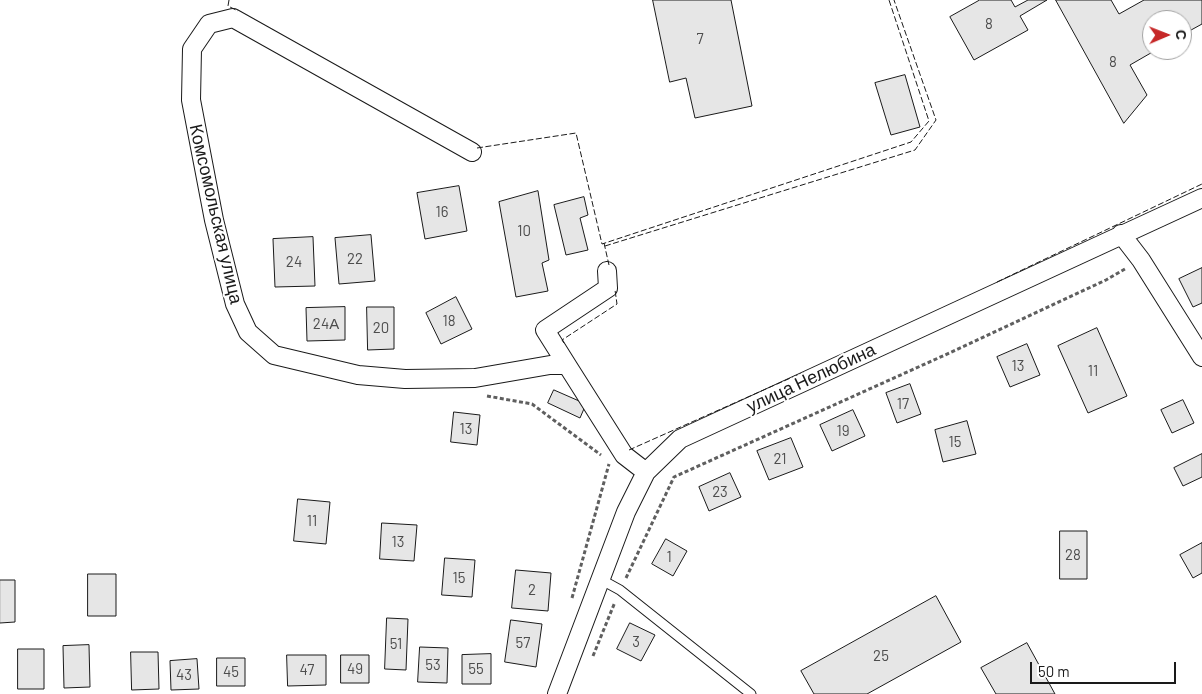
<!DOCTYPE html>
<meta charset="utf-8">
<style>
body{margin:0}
#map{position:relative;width:1202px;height:694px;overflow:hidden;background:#fff;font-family:Barlow,sans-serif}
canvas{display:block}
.north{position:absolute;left:1142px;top:10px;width:50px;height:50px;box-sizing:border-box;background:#fff;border:1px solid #a3a3a3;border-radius:50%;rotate:89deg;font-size:14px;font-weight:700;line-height:20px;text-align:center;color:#1a1a1a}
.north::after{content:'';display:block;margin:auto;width:18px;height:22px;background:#c62828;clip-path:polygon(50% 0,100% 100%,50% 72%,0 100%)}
.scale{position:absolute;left:1030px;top:662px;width:146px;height:22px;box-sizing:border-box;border:2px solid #1a1a1a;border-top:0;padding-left:6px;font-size:15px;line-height:18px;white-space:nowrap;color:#1a1a1a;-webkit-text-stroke:4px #fff;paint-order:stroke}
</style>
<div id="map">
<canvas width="1202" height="694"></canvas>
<div class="north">С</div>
<div class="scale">50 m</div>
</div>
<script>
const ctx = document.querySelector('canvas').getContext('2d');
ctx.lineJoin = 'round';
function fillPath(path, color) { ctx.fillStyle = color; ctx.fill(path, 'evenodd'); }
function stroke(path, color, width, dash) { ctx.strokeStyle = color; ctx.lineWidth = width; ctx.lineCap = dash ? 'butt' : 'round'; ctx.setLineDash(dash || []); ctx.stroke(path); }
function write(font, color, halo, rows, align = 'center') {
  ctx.font = font + ' Barlow,sans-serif'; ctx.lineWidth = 4; ctx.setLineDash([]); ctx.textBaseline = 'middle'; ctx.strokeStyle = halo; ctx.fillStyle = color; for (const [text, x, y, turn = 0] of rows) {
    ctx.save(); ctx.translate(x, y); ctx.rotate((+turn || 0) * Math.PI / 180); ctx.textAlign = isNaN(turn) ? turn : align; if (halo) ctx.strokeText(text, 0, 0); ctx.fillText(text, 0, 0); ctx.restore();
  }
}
const building = new Path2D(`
 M653 0H731L752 106 695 118 686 78 670 82Z
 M980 0H1011L1015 7 1028 0H1047L1020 16 1028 30 974 60 950 17Z
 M1056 0H1111L1119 14 1144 0H1202V24L1182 35V20H1152V50H1156L1130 65 1147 95 1124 123Z
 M905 75 920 127 891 135 875 83Z
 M459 186 467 231 425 239 417 193Z
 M538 191 549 260 542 263 548 291 516 297 499 202Z
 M584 197 588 215 580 218 588 250 566 255 554 205Z
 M371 235 375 281 339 284 335 238Z
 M313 237 315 286 275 287 273 239Z
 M1202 268V303L1193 307 1179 279Z
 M456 297 472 329 441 344 426 313Z
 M345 307V340L307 341 306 308Z
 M367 307H394V349L368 350Z
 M1097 328 1127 396 1088 413 1058 346Z
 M1027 344 1040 375 1010 387 997 357Z
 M910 384 921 414 897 423 886 393Z
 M554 390 586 404 580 418 548 403Z
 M1183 400 1194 423 1172 433 1161 410Z
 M853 410 865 436 832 451 820 425Z
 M454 412 480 415 477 445 451 442Z
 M967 421 976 454 943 462 935 430Z
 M791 438 803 467 769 480 757 451Z
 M1202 454V477L1183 486 1174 468Z
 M730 473 741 497 709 511 699 487Z
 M298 499 330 502 326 544 294 541Z
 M382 523 417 525 414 561 380 559Z
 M1060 531H1087V579H1060Z
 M666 539 687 551 673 576 652 564Z
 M1202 543V573L1193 578 1180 555Z
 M445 558 475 560 472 597 442 595Z
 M516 570 551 573 548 611 512 608Z
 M88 574H116V616H88Z
 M0 580H15V622L0 623Z
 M936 596 961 642 867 694H814L801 671Z
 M387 618 408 619 406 670 385 669Z
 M511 620 542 624 536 667 505 662Z
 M630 623 655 635 641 661 617 649Z
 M1027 643 1055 694H996L981 668Z
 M89 645 90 687 64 688 63 646Z
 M420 647 448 648 447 683 418 682Z
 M18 649H44V689H18Z
 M131 652H158L159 689 132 690Z
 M491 654V684H462V655Z
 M287 655H326V685L288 686Z
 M341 655H369V683H341Z
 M217 658H245V686H217Z
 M197 659 199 689 171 690 170 661Z`);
const path = new Path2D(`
 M487 396 532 404 601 455
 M626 578 674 477 945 355 1106 280 1125 269
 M572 598 609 464
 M593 656 615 602`);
const service = new Path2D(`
 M600 579 620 590 751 694`);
const minor = new Path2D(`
 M472 152 233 18 209 24 192 49 191 100 214 220 235 304 248 332 274 355 358 375 405 379 475 378 550 365H567L624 455 646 472
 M1121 234 1141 260 1202 357
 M567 365 545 330 608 288 607 271
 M557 694 626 512 646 472 680 439 1202 198`);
const fence = new Path2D(`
 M229 0 228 6 238 11
 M477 148 576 133 602 244 911 142 929 121 889 0
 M604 243 609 265
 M605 246 915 150 936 120 894 0
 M997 282 1202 184
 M564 343 562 340 617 304 615 290
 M629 450 804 372`);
const numberNames = [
 ["8",989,24],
 ["7",700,39],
 ["8",1113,62],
 ["16",442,212],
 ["10",524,231],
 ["22",355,259],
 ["24",294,262],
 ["18",449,321],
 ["24А",326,324],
 ["20",381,328],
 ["13",1018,366],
 ["11",1093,371],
 ["17",903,404],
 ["13",466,429],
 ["19",843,431],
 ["15",955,442],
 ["21",780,459],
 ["23",720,492],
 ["11",312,521],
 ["13",398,542],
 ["28",1073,555],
 ["1",669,557],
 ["15",459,578],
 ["2",532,590],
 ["3",636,642],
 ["57",523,643],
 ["51",396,644],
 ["25",881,656],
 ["53",433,665],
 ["49",355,669],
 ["55",476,669],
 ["47",307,670],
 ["45",231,672],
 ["43",184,675]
];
const streetNames = [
 ["Комсомольская улица",216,214,77],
 ["улица Нелюбина",811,378,-25]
];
fillPath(building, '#e6e6e6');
stroke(building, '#1a1a1a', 1);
stroke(service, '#1a1a1a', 11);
stroke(minor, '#1a1a1a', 20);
stroke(path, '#5f5f5f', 3, [4, 2.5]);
stroke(service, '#fff', 9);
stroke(minor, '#fff', 18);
stroke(fence, '#1a1a1a', 1, [6, 2.5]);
write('15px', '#4d4d4d', null, numberNames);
write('18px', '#1a1a1a', '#fff', streetNames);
</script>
